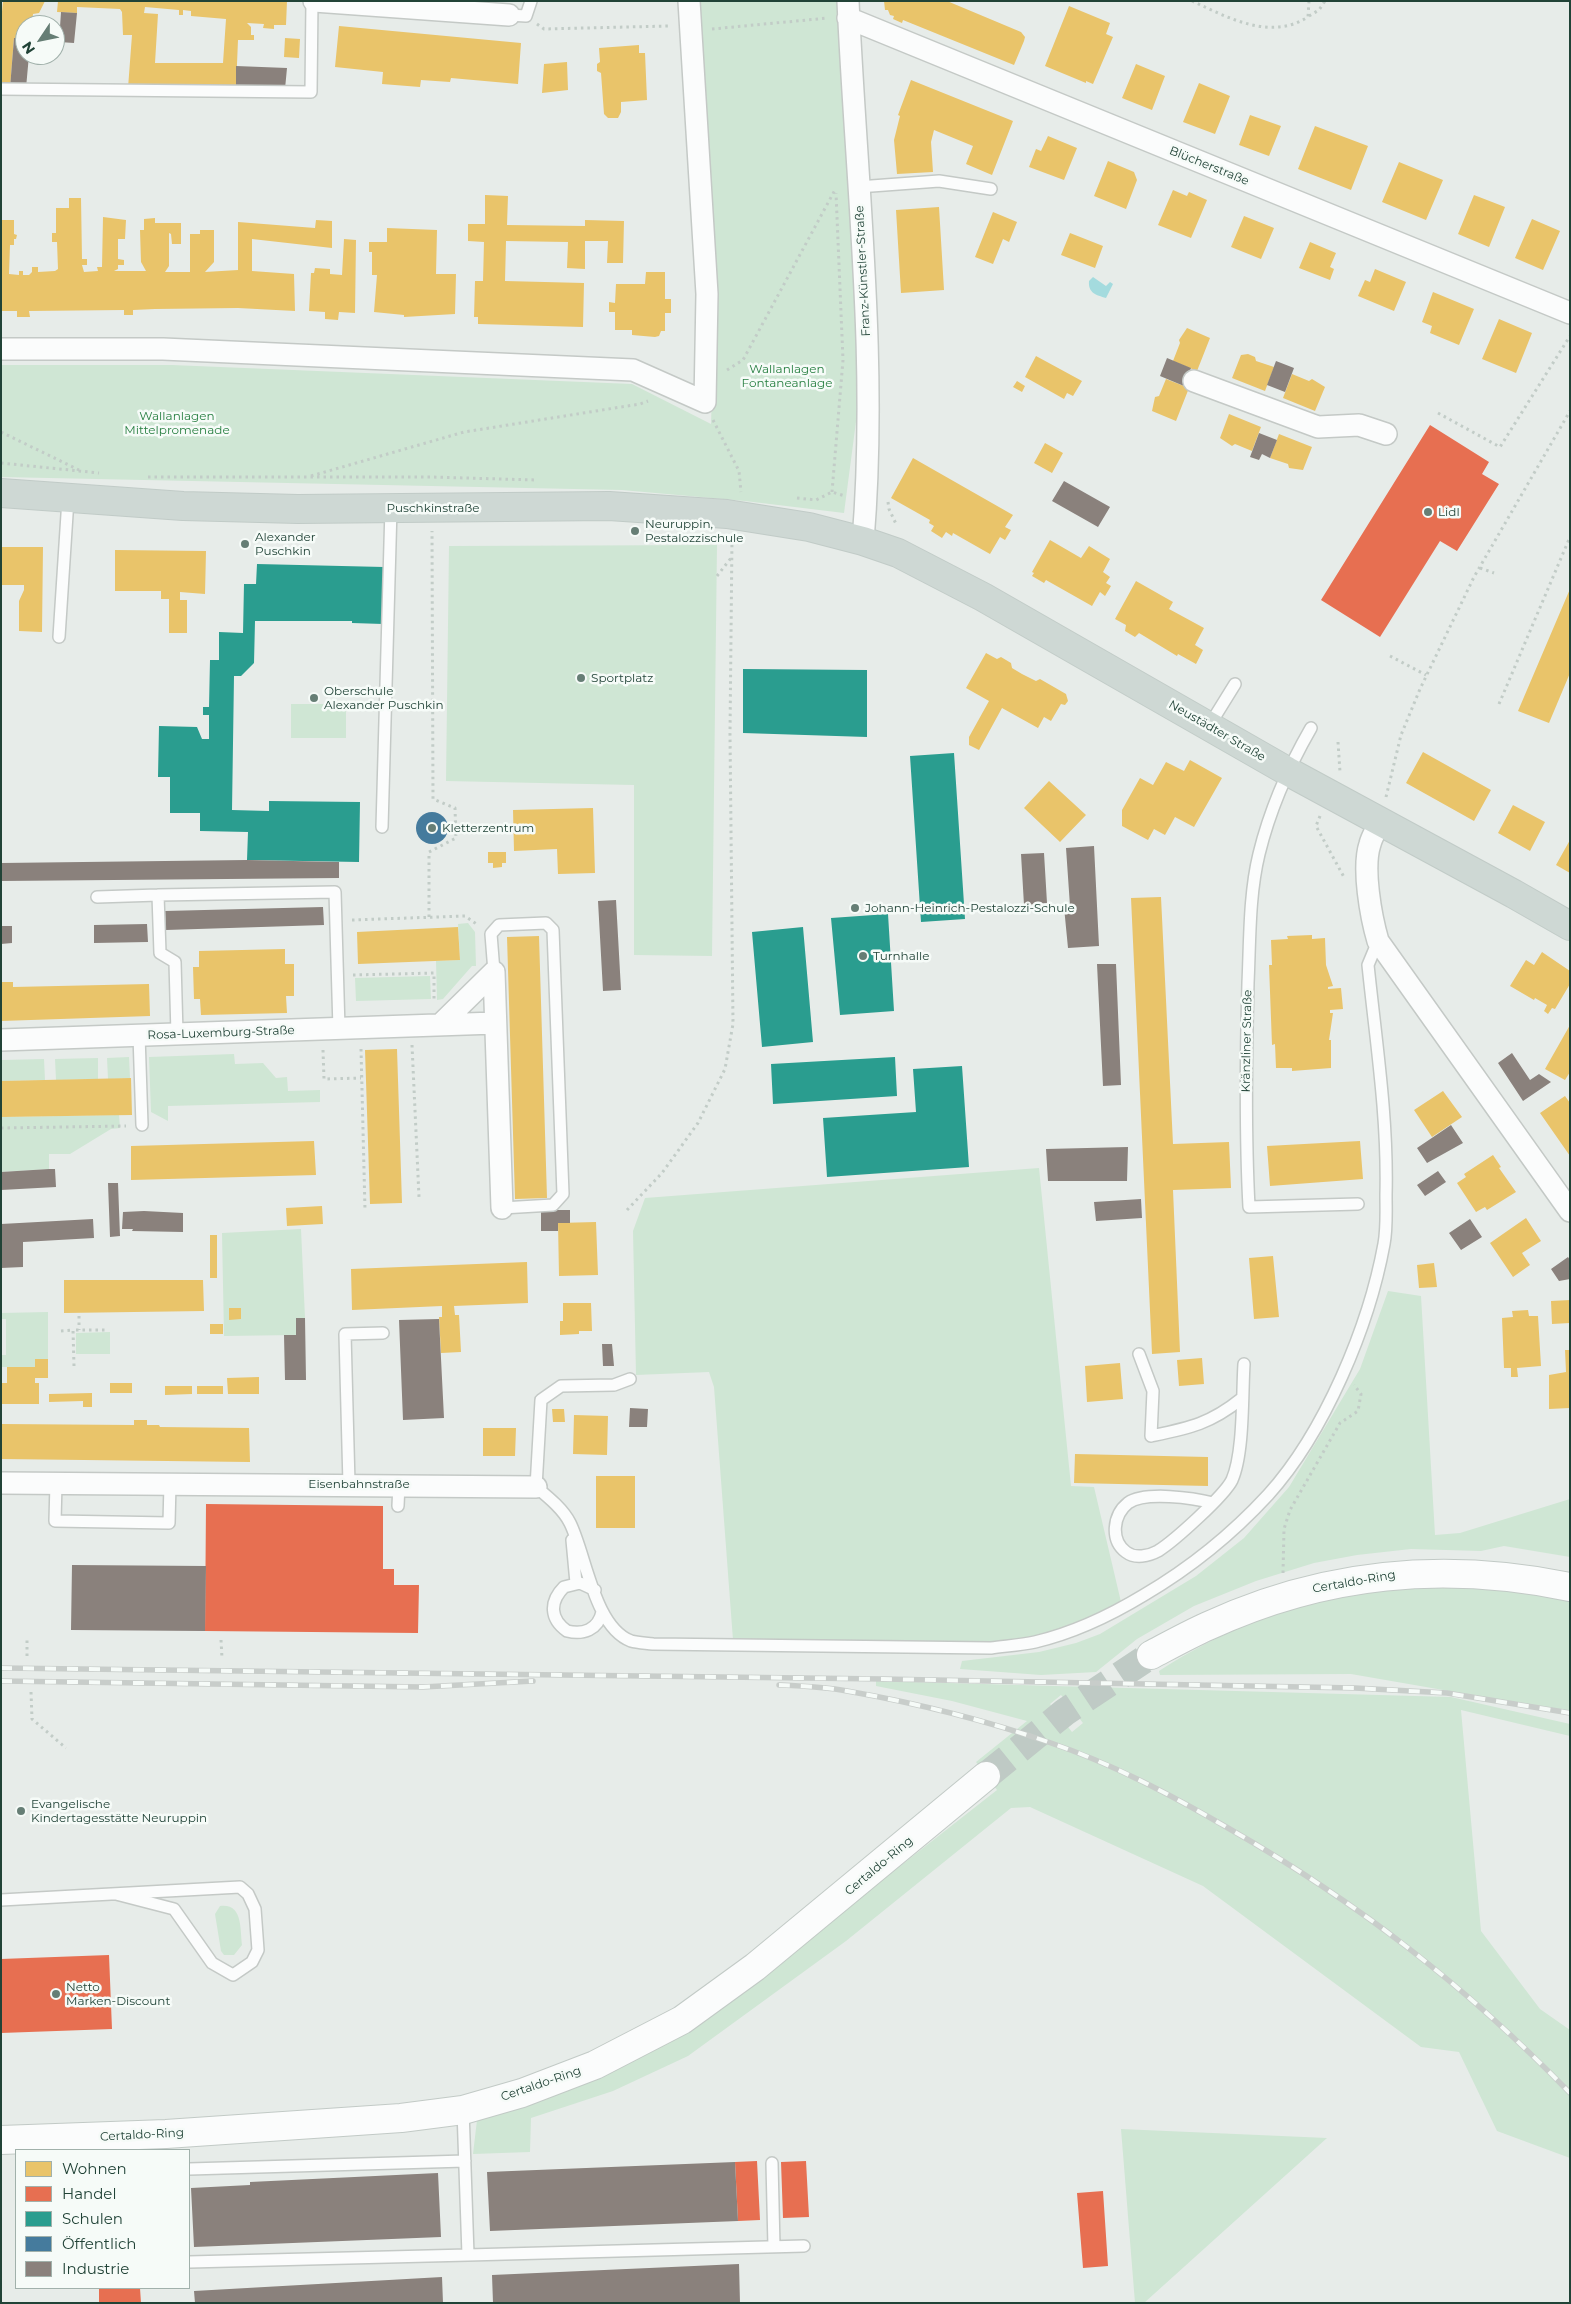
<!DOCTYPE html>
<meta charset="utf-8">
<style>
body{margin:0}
#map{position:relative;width:1571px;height:2304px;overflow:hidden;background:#e7ece9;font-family:Montserrat,sans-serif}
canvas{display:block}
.frame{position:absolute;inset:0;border:2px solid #214337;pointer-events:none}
.legend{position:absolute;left:15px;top:2149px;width:175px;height:140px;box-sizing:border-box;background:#f6fbf8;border:1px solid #a1b1ab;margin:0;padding:6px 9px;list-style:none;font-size:15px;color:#214337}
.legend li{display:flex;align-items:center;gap:10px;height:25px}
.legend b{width:25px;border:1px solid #a1b1ab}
.north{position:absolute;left:15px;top:15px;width:50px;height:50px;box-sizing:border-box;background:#f6fbf8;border:1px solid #a1b1ab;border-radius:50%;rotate:236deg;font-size:14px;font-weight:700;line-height:20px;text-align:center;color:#214337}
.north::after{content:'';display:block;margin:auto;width:18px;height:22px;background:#667e75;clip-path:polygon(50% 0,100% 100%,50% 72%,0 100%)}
</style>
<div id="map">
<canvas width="1571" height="2304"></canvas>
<div class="frame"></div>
<ul class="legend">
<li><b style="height:14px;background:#e9c46a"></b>Wohnen</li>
<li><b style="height:14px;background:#e76f51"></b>Handel</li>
<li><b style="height:14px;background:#2a9d8f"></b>Schulen</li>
<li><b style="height:14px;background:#457b9d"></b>Öffentlich</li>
<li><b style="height:14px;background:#8a817c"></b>Industrie</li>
</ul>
<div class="north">N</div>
</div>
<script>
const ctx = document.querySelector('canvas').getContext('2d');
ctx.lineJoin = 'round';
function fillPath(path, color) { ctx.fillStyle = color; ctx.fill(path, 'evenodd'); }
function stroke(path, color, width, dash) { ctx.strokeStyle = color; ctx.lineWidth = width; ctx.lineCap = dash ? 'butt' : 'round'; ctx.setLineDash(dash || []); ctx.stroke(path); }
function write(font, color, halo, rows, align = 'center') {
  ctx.font = font + ' Montserrat,sans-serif'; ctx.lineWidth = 5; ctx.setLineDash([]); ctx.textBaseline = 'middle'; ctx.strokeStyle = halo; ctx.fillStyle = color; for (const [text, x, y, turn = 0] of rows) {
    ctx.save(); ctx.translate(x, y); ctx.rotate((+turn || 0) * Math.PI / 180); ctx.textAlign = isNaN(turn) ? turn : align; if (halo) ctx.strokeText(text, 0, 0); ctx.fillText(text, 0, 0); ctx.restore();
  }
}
const green = new Path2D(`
 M697 1H839L862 376 844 513 745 501 622 490 1 477V365H172L632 384 711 424 715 292Z
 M717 545 712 956 634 955V785L446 781 449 546Z
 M291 704H346V738H291Z
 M468 923 475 932 476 966H472L443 999 437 1000 436 961 460 960 458 924Z
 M430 976 431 999 356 1001 355 978Z
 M234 1054 235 1064 263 1063 276 1078 287 1077 288 1091 320 1090V1102L168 1106V1121L151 1112 149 1057Z
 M129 1057 130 1078 108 1079 107 1058Z
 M98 1058V1079L56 1080 55 1059Z
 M44 1059 45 1080 2 1081V1060Z
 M119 1115 120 1128 111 1129 70 1154H49V1169L1 1172V1117Z
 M1039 1168 1071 1486 1094 1487 1121 1602 1069 1627 1034 1638 991 1644 733 1640 714 1387 709 1372 636 1375 633 1231 645 1198Z
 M301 1229 305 1318 296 1335 224 1336 222 1233Z
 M1388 1291 1421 1296 1435 1535 1460 1533 1570 1499V1557L1504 1546 1481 1551 1411 1549 1357 1555 1314 1563 1256 1581 1194 1606 1137 1639 1096 1672 1041 1675 960 1669 962 1661 1039 1652 1076 1643 1100 1634 1196 1576 1244 1538 1289 1487 1360 1369Z
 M48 1312V1359H35V1367H1V1355H6V1319H1V1313Z
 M110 1332V1354H76V1333Z
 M1467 1585 1527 1591 1570 1600V1712L1351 1674 1160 1675 1159 1671C1219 1632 1289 1603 1360 1592 1395 1586 1432 1587 1467 1585Z
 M876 1681 1451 1697 1570 1724V1736L1461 1710 1481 1931 1540 2009 1570 2030V2158L1497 2131 1459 2052 1421 2047 1203 1886 1030 1807 1011 1808 846 1941 688 2056 613 2091 531 2118 530 2152 473 2154 477 2120 806 1940 997 1790 976 1762 1027 1721 952 1701 876 1686ZM1061 1695 1083 1723 1072 1732 1050 1704Z
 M220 1906C243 1903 240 1929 242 1945L234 1955H224L221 1951 215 1914Z
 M1121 2129 1327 2138 1144 2303H1135Z`);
const water = new Path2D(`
 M1093 277 1106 286 1110 282 1113 284 1106 298C1096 295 1088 293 1089 281Z`);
const homes = new Path2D(`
 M3 1H45L39 13 33 14 32 25H25V38H14L10 88H1V22Z
 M58 1H287L286 25H274V29L263 28 264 24 247 23 251 27V35H254V40H238L236 88H128L132 35H123L122 12 120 9 77 7V13L57 12ZM145 7 179 10V15H183V10L191 11V16L226 19 223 63H155L158 14 144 13Z
 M884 1H947L1021 32 1025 37 1024 41 1014 65 903 20 902 23 893 19 894 16 890 15 888 10H885Z
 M1069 6 1110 23 1106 34 1113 37 1093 84 1086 81V83L1045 66Z
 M339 26 521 43 518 84 451 78 450 82 421 80 420 87 382 84 383 72 335 67Z
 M285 38 300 39 299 58 284 57Z
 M639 45V53H645L647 100 621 102V112L618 118H608L604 114 601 73 597 71V64L600 62 599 48Z
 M567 62 568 90 542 93 544 64Z
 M1136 64 1165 76 1152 110 1122 98Z
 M911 80 1013 121 992 175 966 164 973 146 934 130 931 142 933 172 897 174 894 140 900 116 898 115Z
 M1199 83 1230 96 1215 134 1183 122Z
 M1250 115 1281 126 1269 156 1239 145Z
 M1315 126 1368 146 1351 190 1298 169Z
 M1048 136 1077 148 1064 180 1029 167 1036 149 1041 151Z
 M1108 161 1134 172 1137 180 1126 209 1094 196Z
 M1399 162 1443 180 1426 220 1382 202Z
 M1173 190 1187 196 1189 192 1207 200 1191 238 1158 225Z
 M485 195 508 196 507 225 585 226V220L624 221 623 263H607L608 241H585V269L567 268 568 242 506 241 505 281 584 283 583 327 478 324V317H474L475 281H483L484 242 468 241V224H485Z
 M1474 195 1505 207 1489 247 1458 234Z
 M69 198H81L82 259H87V265H82L84 272 98 271 97 267H102L103 217 126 220 125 239H118V259L124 260V265H118V269L114 271H146L141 262 140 230H144V219L155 218V223H181V244H172L171 234 169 233V266L165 272H190V234H200V230H214V262L205 272 238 270V222L315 228 316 220 332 221V248L252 239V271L294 274 295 311 238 308 155 309 133 310V315H124V310L29 311 30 317H17V311H1V220H14V234L17 235 16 239H14V245H10L9 274 19 275V271H23V275H29L32 272V267H38V272L55 271 58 269 57 242H52V233H56V208H69Z
 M939 207 944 290 901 293 896 210Z
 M993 212 1017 222 1009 242 1003 239 993 264 975 257Z
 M1244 216 1274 228 1261 259 1231 247Z
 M1532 219 1560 231 1543 270 1515 258Z
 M387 228 437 230 436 274H456L455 314 404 317V315L374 312 377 275H372V252H369V242H387Z
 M1070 233 1103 246 1095 268 1061 255Z
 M344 239 356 240 355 313 339 312 338 320 325 319V312L309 311 311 273H314L315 268 330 269V274L342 275Z
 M1310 242 1336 253 1330 267 1334 269 1330 280 1299 268Z
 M1375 269 1406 282 1394 311 1358 296 1365 280 1370 282Z
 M646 272H665V299H671V313H665V331H661L659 336 655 337 632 335V330H615V312H609V302L615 303 616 284H645Z
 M1433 292 1474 309 1459 345 1430 333 1432 326 1422 322Z
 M1499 319 1532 333 1516 373 1482 359Z
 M1187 328 1210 338 1197 371 1173 361 1180 343 1179 340Z
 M1248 354 1255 357 1256 361 1274 367 1265 391 1232 378 1241 355Z
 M1036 356 1082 381 1073 396 1067 393 1064 399 1025 377Z
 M1292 374 1309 381 1312 379 1325 387 1315 411 1283 398Z
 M1166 379 1189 388 1176 421 1152 411 1155 397 1159 396Z
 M1017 381 1025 386 1022 392 1013 387Z
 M1229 414 1261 427 1252 451 1235 444 1232 446 1220 438Z
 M1279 434 1312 447 1303 470 1289 468 1288 464 1270 458Z
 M1045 443 1063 453 1052 473 1034 463Z
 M913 458 1013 515 1005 527 1011 530 1005 540 1000 537 990 554 953 533 952 536 946 532 942 538 931 531 934 526 929 523 930 520 891 498Z
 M1050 540 1081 558 1089 546 1110 559 1103 572 1110 577 1106 583 1111 586 1105 596 1100 592 1092 606 1046 580 1044 583 1032 576 1034 573 1032 572Z
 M1 547H43L42 632 19 631V601L24 590V585H1Z
 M115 550 206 551 205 594 180 592V600H187V633H169V599H161V591H115Z
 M1136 581 1173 602 1169 609 1204 628 1195 645 1203 650 1196 664 1178 654 1177 656 1139 633 1135 637 1125 631 1126 625 1115 619Z
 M1570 589V673L1549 723 1518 711Z
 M986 653 997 659 1001 657 1011 663 1012 668 1022 674 1036 681 1040 679 1066 694 1068 701 1065 705 1061 704 1051 721 1044 717 1038 728 1002 708 979 750 969 745V737L989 701 966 688Z
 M1423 752 1491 790 1474 821 1406 783Z
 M1190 760 1222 778 1194 827 1175 817 1165 835 1154 829 1148 840 1122 826V810L1140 778 1153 785 1166 762 1184 771Z
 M1049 781 1086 815 1060 842 1024 808Z
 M1513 805 1545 822 1530 851 1498 833Z
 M593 808 595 873 558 874 557 849 514 851 513 810Z
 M1570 840V873L1556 865Z
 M488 852H506V863H502V867L493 868V863H488Z
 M1161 897 1173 1144 1229 1142 1231 1188 1173 1190 1180 1352 1152 1354 1131 898Z
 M458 927 460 960 358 964 357 932Z
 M1312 935V939L1325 938 1326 965 1333 986 1328 987V989L1341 988 1343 1009 1330 1010V1013H1333L1329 1040H1331V1068L1292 1071V1068H1276L1275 1044 1272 1045 1269 965H1272L1271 940 1288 939 1287 936Z
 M539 936 547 1198 515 1199 507 937Z
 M285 949V964H294V996H286L287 1013 201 1015 200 999H194L193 967H199V951Z
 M1542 952 1570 971V984L1555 1009 1552 1008 1548 1014 1544 1011 1547 1005 1535 998 1534 1000 1510 986 1526 960 1534 965Z
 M1 982H13V987L149 984 150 1016 1 1021Z
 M1570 1025V1072L1565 1080 1545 1069Z
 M397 1049 402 1203 370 1204 365 1050Z
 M131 1078 132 1115 1 1117V1081Z
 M1443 1091 1462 1117 1432 1137 1414 1110Z
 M1565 1096 1570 1103V1156L1540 1113Z
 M314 1141 316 1175 131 1180V1146Z
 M1360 1141 1363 1179 1270 1186 1267 1146Z
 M1493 1155 1501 1167 1499 1168 1516 1192 1487 1210 1485 1207 1476 1212 1457 1183 1466 1177 1464 1174Z
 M322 1206 323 1224 287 1226 286 1208Z
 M1526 1218 1541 1241 1522 1253 1530 1265 1513 1277 1490 1243Z
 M596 1222 598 1275 559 1276 558 1223Z
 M210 1235H217V1278H210Z
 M1273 1256 1279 1317 1254 1319 1249 1258Z
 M527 1262 528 1303 454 1306 455 1315H459L461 1352 441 1353 439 1317H442V1306L352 1310 351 1269Z
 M1434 1263 1437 1287 1419 1288 1417 1265Z
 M64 1280H203L204 1311 64 1313Z
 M1570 1300V1323L1552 1324 1551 1301Z
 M563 1303H591L592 1331H579V1334L560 1335V1321H563Z
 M229 1308H241V1319L229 1320Z
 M1528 1310 1529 1316H1538L1541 1366 1517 1368 1518 1377H1511V1368H1504L1502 1318 1513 1317 1512 1311Z
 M210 1324H223V1334H210Z
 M1565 1350H1570V1408L1549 1409V1375L1566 1372Z
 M1202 1358 1204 1384 1179 1386 1177 1360Z
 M35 1359H48V1378H35V1383H39V1404H1V1383H7V1367H35Z
 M1120 1363 1123 1399 1087 1402 1085 1366Z
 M259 1377V1394H228L227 1378Z
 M110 1383H132V1393H110Z
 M165 1386H192V1394L165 1395Z
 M197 1386H223V1394H197Z
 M92 1393V1407H83V1401L49 1402V1394Z
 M552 1409H564L565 1422H553Z
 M574 1415 608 1416 607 1455 573 1454Z
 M134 1420H147V1425H159L160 1427 249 1428 250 1462 1 1459V1424L134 1425Z
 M483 1428H516L515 1456H483Z
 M1075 1454 1208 1457V1486L1074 1483Z
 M596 1476H635V1528H596Z`);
const shops = new Path2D(`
 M1430 425 1489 462 1482 474 1499 484 1457 551 1440 541 1380 637 1321 600Z
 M206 1504 383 1506V1569H394V1585H419L418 1633 205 1631Z
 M109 1955 112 2029 1 2033V1959Z
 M757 2161 760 2220 738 2221 735 2162Z
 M806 2161 809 2217 783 2218 781 2162Z
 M1103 2191 1108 2266 1083 2268 1077 2193Z
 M99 2288H140L141 2303H99Z`);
const schools = new Path2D(`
 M257 564 384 567 383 624 352 623V621H255L254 663 241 676H234L232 810 269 811V801L360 802 359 862 247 860 248 832 200 831V813H170V777H158L159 726 197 727 202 739H209V715H203V707H209L210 660H219V632L243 633 244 584H256Z
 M743 669 867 670V737L743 733Z
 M954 753 965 919 921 922 910 756Z
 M888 914 894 1011 840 1015 831 918Z
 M803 927 813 1042 762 1047 752 932Z
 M895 1057 897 1096 773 1104 771 1064Z
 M962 1066 969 1167 827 1177 823 1118 916 1112 913 1069Z`);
const public = new Path2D(`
 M416 828a16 16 0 1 1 32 0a16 16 0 1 1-32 0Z`);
const industry = new Path2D(`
 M61 12 77 13 74 43 59 42Z
 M14 38H25V55H29L26 88H10Z
 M236 66 287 68 285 89 236 87Z
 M1167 358 1191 368 1184 386 1160 376Z
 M1276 361 1294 368 1285 392 1267 385Z
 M1259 433 1277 440 1270 458 1262 454 1259 460 1250 457Z
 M1064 481 1110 507 1098 527 1052 501Z
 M1094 846 1099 946 1068 948 1064 907 1070 906 1066 848Z
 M1044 853 1047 903 1024 905 1021 854Z
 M247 860 339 862V878L1 881V863Z
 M616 900 621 990 603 991 598 901Z
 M323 907 324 925 166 930 165 911Z
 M147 924 148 942 94 943V925Z
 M1 926H12V943L1 944Z
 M1097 964H1116L1121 1085 1103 1086Z
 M1512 1053 1530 1080 1539 1074 1551 1082 1523 1101 1498 1063Z
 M1451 1125 1463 1143 1427 1163 1417 1148Z
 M1128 1147 1127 1181H1048L1046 1149Z
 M49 1169H55L56 1187 1 1190V1172Z
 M1438 1171 1446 1182 1425 1196 1417 1185Z
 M108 1183H118L120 1236 110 1237Z
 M1141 1199 1142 1218 1096 1221 1094 1202Z
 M541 1210H570V1223H558V1231H541Z
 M144 1211 183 1213V1232L132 1231 133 1229H122L123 1212Z
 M93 1219 94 1238 23 1242V1267L1 1268V1224Z
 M1470 1219 1482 1237 1461 1250 1449 1233Z
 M1568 1257 1570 1260V1279L1559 1281 1551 1269Z
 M296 1318H305L306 1380H285L284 1335H296Z
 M439 1319 444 1418 403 1420 399 1320Z
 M602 1344H612L614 1366H603Z
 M630 1408 648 1409 647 1427H629Z
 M72 1565 206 1566 205 1631 71 1630Z
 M735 2162 738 2221 490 2231 487 2172Z
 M438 2173 441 2237 194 2247 191 2188 250 2185V2182Z
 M739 2264 740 2303H493L492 2275Z
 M442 2277 443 2303H195L194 2291Z`);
const secondaryTunnel = new Path2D(`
 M986 1776 1065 1712 1151 1655`);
const path = new Path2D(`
 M1192 1C1229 18 1270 41 1308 17L1309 1
 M1309 16 1319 10 1325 1
 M537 24 544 29 669 26
 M712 29 828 18
 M727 370 743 360 836 188
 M1438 413 1500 447 1570 336
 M713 420 739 471 741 492
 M1 432 79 470
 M1 463 99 473
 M311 476 464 432 640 404 648 401
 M148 477H431L536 480
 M832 492 843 360 836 193
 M797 498 816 500 832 492 845 496
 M888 502 889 509 897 526
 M1480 568 1494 573
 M717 576 731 558
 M1390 656 1426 675
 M1499 704 1570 537
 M1338 742 1340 772
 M1386 797 1401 735 1420 689 1474 577 1570 411
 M1320 816 1316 826 1345 879
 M429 917V852L456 838 455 808 433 799 432 531
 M352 920 465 916 478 925
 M353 975 434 973V1001
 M412 1045 419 1197
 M361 1049 365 1210
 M323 1050 324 1079 361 1078
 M1 1128 126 1126
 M627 1210 662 1173 698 1123 725 1069 733 1024 730 734 732 538
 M79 1316V1330
 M61 1331 73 1330
 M74 1366 73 1330H106
 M1283 1573 1284 1529 1290 1510 1340 1423 1358 1411 1361 1394 1354 1385
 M221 1640 222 1658
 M27 1656V1637
 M31 1692 32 1719 66 1748`);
const lane = new Path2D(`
 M509 15 526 16 531 1
 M1 89 311 92 312 1
 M858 187 939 181 991 189
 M59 637 68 499
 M1209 726 1235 684
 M1311 728C1288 768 1270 809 1259 854 1249 895 1250 940 1248 983 1246 1057 1245 1132 1249 1207L1358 1204
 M382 827 391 508
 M97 897 158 895
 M494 972 491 934 499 925 546 923 553 930 563 1194 553 1205 502 1208
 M177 1034 175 962 160 953 158 895 335 892 339 1029
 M139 1035 142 1125
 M1139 1354 1153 1391 1151 1436C1189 1428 1210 1424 1241 1399
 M630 1379 614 1385 561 1386 541 1400 536 1487C548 1497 563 1509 570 1523 586 1555 594 1627 631 1641 638 1643 646 1643 653 1644L991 1648C1005 1646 1021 1645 1035 1642 1073 1633 1111 1615 1144 1595 1190 1568 1232 1534 1268 1495 1325 1432 1369 1326 1384 1244 1387 1228 1386 1211 1386 1195 1388 1118 1376 1042 1368 965L1378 941
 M56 1483 55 1521 169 1523 170 1484
 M349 1484 345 1334 383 1333
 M1213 1503C1194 1498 1145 1491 1128 1503 1113 1515 1110 1540 1126 1552 1135 1559 1149 1556 1158 1551 1174 1541 1224 1496 1232 1480 1244 1453 1242 1395 1244 1364
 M398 1506 399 1484
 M572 1540 576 1583
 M595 1590 580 1583 564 1587C549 1602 550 1619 567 1631 583 1635 598 1630 602 1612
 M1 1900 240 1887 248 1894 255 1909 258 1950 252 1962 233 1975 212 1963 174 1909 116 1894
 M772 2163 774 2247
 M189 2169 465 2161
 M468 2255 804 2246
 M189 2262 468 2255 463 2110`);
const street = new Path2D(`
 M314 1 509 15
 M848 1C856 181 878 361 863 541
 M848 18 1570 313
 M1 349H163L633 370 705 402 707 294 689 1
 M1194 381 1318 427 1359 425 1386 434
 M1380 822C1377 829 1372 836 1370 844 1362 868 1371 917 1378 941L1570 1211
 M494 972 502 1208
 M440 1025 494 972
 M1 1040 495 1023
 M1 1483 536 1487`);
const secondary = new Path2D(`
 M1151 1655C1170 1645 1188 1635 1208 1626 1325 1572 1444 1561 1570 1587
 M1 2140 166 2134 401 2118 463 2110 522 2093 595 2065 682 2020 755 1967 986 1776`);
const primary = new Path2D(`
 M1 493 183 506 298 509 609 506 727 514 809 527 863 541 898 553 983 597 1287 771 1514 894 1570 926`);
const rail = new Path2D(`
 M1 1668 883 1679 1355 1688 1447 1693 1570 1713
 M1 1681 423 1687 533 1681
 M779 1685C801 1686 825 1687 847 1691 916 1703 985 1720 1051 1743 1113 1764 1171 1795 1228 1828 1357 1902 1466 1986 1570 2093`);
const markers = [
 [1428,512,5,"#667e75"],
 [635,531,5,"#667e75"],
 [245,544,5,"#667e75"],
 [581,678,5,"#667e75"],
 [314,698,5,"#667e75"],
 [432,828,5,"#667e75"],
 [855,908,5,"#667e75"],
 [863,956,5,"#667e75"],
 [21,1811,5,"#667e75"],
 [56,1994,5,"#667e75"]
];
const streetNames = [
 ["Blücherstraße",1209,166,22],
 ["Franz-Künstler-Straße",863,271,-93],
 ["Puschkinstraße",433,508],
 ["Neustädter Straße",1217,731,30],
 ["Rosa-Luxemburg-Straße",221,1033,-2],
 ["Kränzliner Straße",1247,1041,-89],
 ["Eisenbahnstraße",359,1484],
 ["Certaldo-Ring",1354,1582,-10],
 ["Certaldo-Ring",879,1866,-40],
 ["Certaldo-Ring",541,2084,-19],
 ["Certaldo-Ring",142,2135,-3]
];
const parkNames = [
 ["Wallanlagen",787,369],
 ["Fontaneanlage",787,383],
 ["Wallanlagen",177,416],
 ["Mittelpromenade",177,430]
];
const poiNames = [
 ["Lidl",1438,512],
 ["Neuruppin,",645,524],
 ["Pestalozzischule",645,538],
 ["Alexander",255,537],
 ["Puschkin",255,551],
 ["Sportplatz",591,678],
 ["Oberschule",324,691],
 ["Alexander Puschkin",324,705],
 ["Kletterzentrum",442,828],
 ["Johann-Heinrich-Pestalozzi-Schule",865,908],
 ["Turnhalle",873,956],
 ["Evangelische",31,1804],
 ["Kindertagesstätte Neuruppin",31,1818],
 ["Netto",66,1987],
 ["Marken-Discount",66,2001]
];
fillPath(green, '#cfe6d4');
fillPath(water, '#a4dbde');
fillPath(homes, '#e9c46a');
fillPath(shops, '#e76f51');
fillPath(schools, '#2a9d8f');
fillPath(public, '#457b9d');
fillPath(industry, '#8a817c');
stroke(secondaryTunnel, '#bfcac5', 28, [28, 14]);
stroke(lane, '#c4c9c6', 14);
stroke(street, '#c4c9c6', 24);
stroke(secondary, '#c2cac6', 30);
stroke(primary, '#c1cbc7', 30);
stroke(path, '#c2ccc7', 3, [2.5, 4]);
stroke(lane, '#fbfcfc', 11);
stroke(street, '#fbfcfc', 21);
stroke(secondary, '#fbfcfc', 28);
stroke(primary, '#ced8d4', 28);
stroke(rail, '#c8cdca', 5.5);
stroke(rail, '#f6fbf8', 4, [11]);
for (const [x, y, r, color] of markers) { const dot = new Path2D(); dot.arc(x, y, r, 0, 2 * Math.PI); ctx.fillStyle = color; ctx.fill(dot); stroke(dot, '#f6fbf8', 2); }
write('12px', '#214337', '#f6fbf8', streetNames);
write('12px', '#277f41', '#f6fbf8', parkNames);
write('12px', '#214337', '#f6fbf8', poiNames, 'left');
</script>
